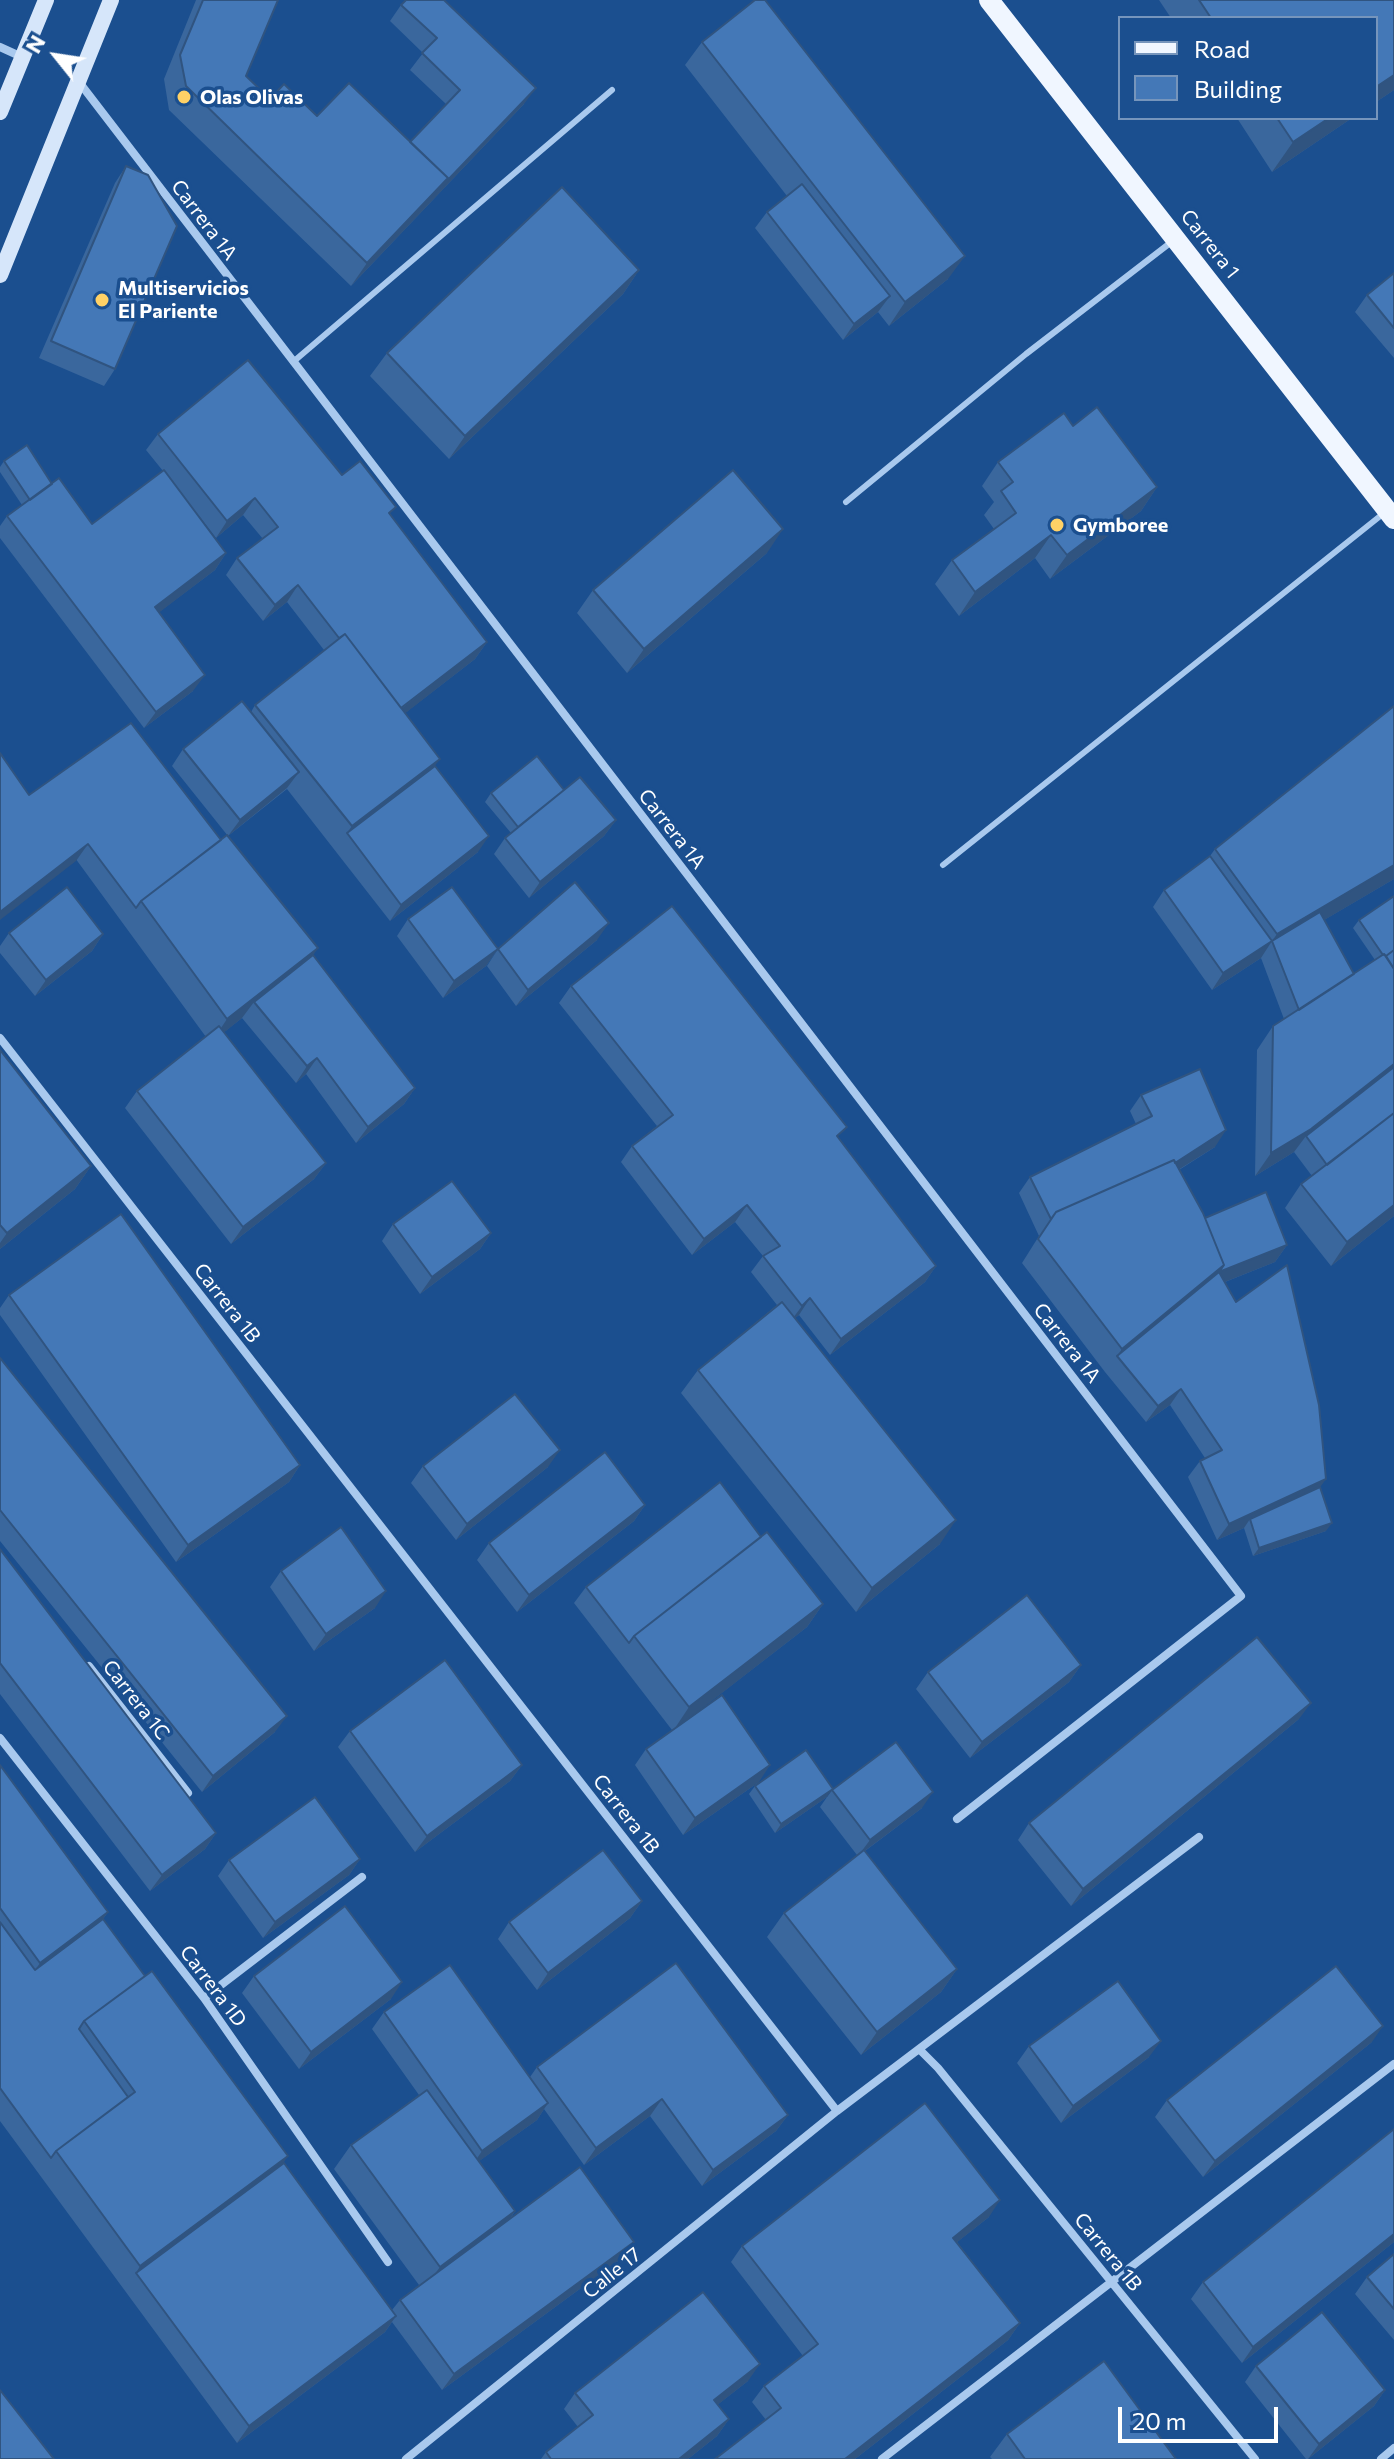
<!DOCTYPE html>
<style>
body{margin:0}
#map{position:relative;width:1394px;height:2459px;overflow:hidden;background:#1b4f8f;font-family:Commissioner,sans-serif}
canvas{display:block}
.legend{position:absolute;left:1118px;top:16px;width:260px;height:104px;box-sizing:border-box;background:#1b4f8f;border:2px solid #7695bc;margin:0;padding:10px 14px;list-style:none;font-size:24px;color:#fff}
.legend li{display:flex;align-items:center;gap:16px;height:40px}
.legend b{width:40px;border:2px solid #7695bc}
.north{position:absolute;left:16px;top:16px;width:80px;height:80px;-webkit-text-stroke:6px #1b4f8f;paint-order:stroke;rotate:300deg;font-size:22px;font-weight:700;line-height:32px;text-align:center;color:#fff}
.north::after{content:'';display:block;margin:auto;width:28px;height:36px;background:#fff;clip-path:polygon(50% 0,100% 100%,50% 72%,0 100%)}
.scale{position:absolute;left:1118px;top:2407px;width:160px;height:36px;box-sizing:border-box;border:4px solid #fff;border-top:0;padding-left:10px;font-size:24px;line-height:28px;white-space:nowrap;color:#fff;-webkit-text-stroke:6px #1b4f8f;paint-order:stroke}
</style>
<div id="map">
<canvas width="1394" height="2459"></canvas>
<ul class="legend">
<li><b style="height:10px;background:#f0f6ff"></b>Road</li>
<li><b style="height:22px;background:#4478b7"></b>Building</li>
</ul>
<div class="north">N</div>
<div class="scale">20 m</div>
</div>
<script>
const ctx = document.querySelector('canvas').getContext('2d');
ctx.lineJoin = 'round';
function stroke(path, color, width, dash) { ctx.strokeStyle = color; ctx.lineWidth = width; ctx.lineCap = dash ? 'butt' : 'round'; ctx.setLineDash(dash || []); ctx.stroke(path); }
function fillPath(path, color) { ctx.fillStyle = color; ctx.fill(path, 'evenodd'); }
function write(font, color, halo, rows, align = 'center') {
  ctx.font = font + ' Commissioner,sans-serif'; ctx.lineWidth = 7; ctx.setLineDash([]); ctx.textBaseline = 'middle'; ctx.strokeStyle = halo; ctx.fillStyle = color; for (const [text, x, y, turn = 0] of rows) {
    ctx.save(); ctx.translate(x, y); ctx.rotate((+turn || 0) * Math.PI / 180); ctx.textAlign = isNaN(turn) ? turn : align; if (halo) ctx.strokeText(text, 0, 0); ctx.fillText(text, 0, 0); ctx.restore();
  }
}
const lane = new Path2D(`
 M293 362 612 90
 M846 502 1026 354 1174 240
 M943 865 1384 513`);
const street = new Path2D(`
 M0 47 22 57
 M79 82 1241 1596 957 1819
 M0 1038 837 2111
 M89 1666 188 1793
 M0 1738 204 1998 388 2262
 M204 1998 362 1877
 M920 2050 938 2068 1255 2459
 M406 2459 837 2111 1199 1837
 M882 2459 1394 2064
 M1381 2459 1394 2448`);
const secondary = new Path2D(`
 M0 112 46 0
 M0 275 111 0`);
const primary = new Path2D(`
 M989 0 1394 519`);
const wall = new Path2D(`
 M196 0H278L246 76 270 99 317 116 410 142 446 104 410 70 423 53 390 21 401 5 524 104 351 286 169 110 164 79Z
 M1159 0H1394V90L1376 102V18H1171Z
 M702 42 948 279 889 326 878 312 843 340 755 228 767 212 787 196 685 65Z
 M1237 118H1352L1272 172Z
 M126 166 115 369 104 386 39 358 115 183Z
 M639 270 623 294 449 459 370 376 387 353Z
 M1394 273V358L1355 312 1367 295Z
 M1073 426 1157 487 1141 511 1050 579 1035 558 959 616 935 584 952 560 994 529 984 515 994 502 982 486 998 462Z
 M158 434 342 475 390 516 487 642 475 659 405 713 435 766 478 852 390 921 287 789 228 836 172 766 183 749 251 712 255 705 324 650 287 602 263 621 226 575 237 558 263 539 243 515 216 538 196 512 226 553 215 570 159 612 193 691 144 728 0 538V526L7 516 22 505 0 472V467L4 461 52 484 92 524 163 471 146 450Z
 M767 553 627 673 577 613 593 590Z
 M1394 706V879L1324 920 1354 974 1375 960 1353 928 1359 920 1394 896V1216L1331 1266 1285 1208 1301 1184 1312 1176 1294 1152 1255 1176 1257 1050 1273 1026 1284 1019 1261 958 1212 990 1153 907 1164 890 1210 856 1215 849Z
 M564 790 616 820 604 836 529 898 494 854 505 838 511 833 485 802 491 793Z
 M29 795 221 840 313 955 415 1088 404 1104 356 1143 306 1074 296 1083 242 1018 224 1032 326 1163 314 1179 231 1244 125 1108 137 1091 206 1037Z
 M408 919 498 949 486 966 443 998 397 936Z
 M9 933 103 934 92 951 35 996 0 953V946Z
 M597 940 516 1006 487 966 498 949Z
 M571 986 839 1139 936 1266 925 1282 830 1355 799 1315 795 1318 940 1544 856 1612 681 1393 698 1370 777 1305 751 1272 763 1256 735 1222 692 1255 621 1162 632 1146 657 1126 559 1003Z
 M0 1050 91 1166 75 1189 0 1249Z
 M1141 1095 1215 1147 1179 1170 1205 1218 1287 1245 1275 1262 1225 1282 1320 1487 1326 1531 1253 1556 1244 1528 1217 1540 1188 1477 1200 1461 1205 1458 1170 1405 1146 1422 1105 1372 1022 1263 1039 1236 1019 1193 1030 1177 1136 1124 1130 1111Z
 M393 1224 491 1233 480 1249 420 1294 382 1241Z
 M9 1295 300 1465 289 1482 176 1562 0 1315V1308Z
 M0 1358 275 1732 202 1792 0 1541Z
 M423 1466 548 1467 456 1540 411 1483Z
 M645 1505 634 1521 517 1612 477 1560 489 1543Z
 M761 1537 823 1604 807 1627 688 1719 759 1782 683 1835 635 1765 646 1749 672 1730 574 1603 586 1587Z
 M0 1549 216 1833 205 1849 150 1891 0 1694Z
 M281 1571 375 1608 314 1651 270 1587Z
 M1081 1665 1069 1682 970 1758 916 1689 928 1672Z
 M1299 1719 1071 1906 1018 1840 1029 1823Z
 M350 1731 522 1765 510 1781 415 1852 338 1747Z
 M0 1765 108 1912 103 1919 392 2310 400 2300 419 2285 334 2169 351 2145 419 2095 372 2029 384 2012 530 2077 537 2067 788 2115 776 2131 702 2186 650 2116 584 2165 544 2109 537 2120 479 2161 515 2211 511 2218 634 2242 622 2258 442 2390 392 2322 385 2332 237 2443 0 2121Z
 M755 1786 827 1797 775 1833 749 1794Z
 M832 1790 922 1808 865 1851 957 1969 941 1992 861 2055 767 1937 784 1913 857 1855 820 1807Z
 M360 1859 349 1875 263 1938 218 1876 229 1860Z
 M642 1901 630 1918 537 1990 498 1939 509 1922Z
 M254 1976 391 1999 299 2069 242 1993Z
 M1372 2042 1203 2177 1155 2117 1167 2100Z
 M1029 2046 1149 2057 1061 2123 1017 2063Z
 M989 2217 957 2242 1020 2323 1008 2340 855 2459H715L766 2420 752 2402 764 2386 803 2356 731 2262 742 2246Z
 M1394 2242 1242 2363 1191 2299 1203 2282Z
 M1394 2254V2340L1355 2294 1367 2277Z
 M1256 2366 1385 2390 1374 2406 1308 2459H1306L1245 2382Z
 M748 2381 717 2405 729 2419 717 2436 688 2459H541L546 2452 578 2427 564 2409 575 2393Z
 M1007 2434 1176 2459H992L990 2457Z`);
const shadedWall = new Path2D(`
 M1394 75V90L1376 102V87Z
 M536 88 524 104 431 202 443 185Z
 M1329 118H1352L1272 172 1293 142Z
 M448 178 431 202 351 286 367 263Z
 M965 256 948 279 889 326 905 302Z
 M639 270 623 294 449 459 465 436Z
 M890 296 878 312 843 340 854 324Z
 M1157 487 1141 511 1050 579 1067 555Z
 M255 498 243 515 216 538 227 521Z
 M783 529 767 553 627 673 644 649Z
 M1051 535 1035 558 959 616 975 592Z
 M226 553 215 570 144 624 155 607Z
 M298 585 287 602 263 621 275 605Z
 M487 642 475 659 385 729 396 713Z
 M205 675 193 691 144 728 156 712Z
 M440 759 423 782 347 833 352 826Z
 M299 772 287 788 228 836 240 820Z
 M616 820 604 836 529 898 540 882Z
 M489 836 478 852 390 921 401 905Z
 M88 844 76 861 0 920V912Z
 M1394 865V879L1275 949 1272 941 1277 934Z
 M609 923 597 940 516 1006 528 990Z
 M103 934 92 951 35 996 46 980Z
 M1272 941 1261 958 1212 990 1223 973Z
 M318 948 302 972 254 1002 242 1018 211 1043 227 1019Z
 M498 949 486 966 443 998 454 981Z
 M317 1058 306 1074 296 1083 307 1066Z
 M1394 1064V1075L1306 1136 1294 1152 1255 1176 1271 1153Z
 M415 1088 404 1104 356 1143 368 1127Z
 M1226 1130 1215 1147 1157 1183 1169 1167Z
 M326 1163 314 1179 231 1244 243 1227Z
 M91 1166 75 1189 0 1249V1243L7 1233Z
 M747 1205 735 1222 692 1255 704 1239Z
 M1394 1205V1216L1331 1266 1347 1242Z
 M491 1233 480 1249 420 1294 432 1277Z
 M1287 1245 1275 1262 1207 1289 1117 1356 1122 1349 1224 1265Z
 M936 1266 925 1282 830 1355 841 1339Z
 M810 1298 799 1315 790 1322 802 1306Z
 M1181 1389 1170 1405 1146 1422 1158 1406Z
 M560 1450 548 1467 456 1540 467 1524Z
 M300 1465 289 1482 176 1562 188 1545Z
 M1326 1479 1314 1496 1250 1519 1244 1528 1217 1540 1229 1524Z
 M645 1505 634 1521 517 1612 529 1595Z
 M956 1520 940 1544 856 1612 872 1588Z
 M1332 1523 1326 1531 1253 1556 1259 1548Z
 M386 1591 375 1608 314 1651 326 1634Z
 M823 1604 807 1627 673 1731 689 1707Z
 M1081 1665 1069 1682 970 1758 982 1742Z
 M1311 1703 1299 1719 1071 1906 1083 1889Z
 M287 1716 275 1732 202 1792 213 1776Z
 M522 1765 510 1781 415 1852 427 1836Z
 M770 1765 759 1782 683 1835 695 1818Z
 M833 1789 827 1797 775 1833 781 1824Z
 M933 1792 922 1808 858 1856 870 1840Z
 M216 1833 205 1849 150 1891 162 1875Z
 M360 1859 349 1875 263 1938 275 1922Z
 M642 1901 630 1918 537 1990 548 1973Z
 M108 1912 92 1935 24 1986 40 1963Z
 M957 1969 941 1992 861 2055 877 2032Z
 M402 1982 391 1999 299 2069 311 2052Z
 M1383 2026 1372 2042 1203 2177 1215 2161Z
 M1161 2041 1149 2057 1061 2123 1073 2106Z
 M662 2099 650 2116 584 2165 596 2148Z
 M548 2103 537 2120 471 2167 482 2151Z
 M788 2115 776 2131 702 2186 713 2170Z
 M288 2156 272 2180 136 2273 140 2266Z
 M1000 2200 989 2217 942 2254 953 2238Z
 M515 2211 499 2235 423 2290 440 2267Z
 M1394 2234V2242L1242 2363 1253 2347Z
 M634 2242 622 2258 442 2390 454 2374Z
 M396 2316 385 2332 237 2443 249 2426Z
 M1020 2323 1008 2340 855 2459H845Z
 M760 2364 748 2381 702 2417 714 2400Z
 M1385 2390 1374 2406 1308 2459 1319 2444Z
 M729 2419 717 2436 688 2459H679Z`);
const building = new Path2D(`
 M203 0H278L246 76 270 99 284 84 317 116 349 83 448 178 367 263 186 86 180 55Z
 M406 0H444L536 88 443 185 448 178 410 142 460 90 422 53 437 38 401 5Z
 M755 0H765L965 256 905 302 702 42Z
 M1199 0H1394V75L1376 87V18H1211Z
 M1277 118H1329L1293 142Z
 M126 166 148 175 177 226 115 369 51 341Z
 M802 184 890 296 854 324 767 212Z
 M562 187 639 270 465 436 387 353Z
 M1394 273V328L1367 295Z
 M248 360 342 475 360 461 396 507 389 513 487 642 401 708 345 634 339 638 298 585 275 605 237 558 278 527 255 498 227 521 158 434Z
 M1097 407 1157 487 1067 555 1051 535 975 592 952 560 1016 513 1001 491 1013 482 998 462 1064 413 1073 426Z
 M27 445 52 484 30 500 4 461Z
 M164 470 226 553 155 607 205 675 156 712 7 516 59 478 92 524Z
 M733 470 783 529 644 649 593 590Z
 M345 634 440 759 352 826 255 705Z
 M242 701 299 772 240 820 183 749Z
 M1394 706V865L1277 934 1215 849Z
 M131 723 221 840 141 901 136 908 88 844 0 912V753L29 795Z
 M537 756 564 790 518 827 491 793Z
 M435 766 489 836 401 905 347 833Z
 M580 777 616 820 540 882 505 838Z
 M227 835 318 948 227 1019 141 901Z
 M1210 856 1272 941 1223 973 1164 890Z
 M575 882 609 923 528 990 498 949Z
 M67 887 103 934 46 980 9 933Z
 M452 887 498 949 454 981 408 919Z
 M1394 896V950L1386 956 1384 954 1383 955 1359 920Z
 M672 906 847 1127 837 1136 936 1266 841 1339 810 1298 802 1306 763 1256 780 1246 747 1205 704 1239 632 1146 673 1115 571 986Z
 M1320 912 1354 974 1299 1010 1272 941Z
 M1394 950V969L1386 956Z
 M1384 954 1394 969V1064L1311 1129 1271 1153 1273 1026Z
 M313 955 415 1088 368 1127 317 1058 307 1066 254 1002Z
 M219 1026 326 1163 243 1227 137 1091Z
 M0 1050 91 1166 7 1233 0 1225Z
 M1394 1067V1113L1327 1165 1306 1136Z
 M1200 1069 1226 1130 1175 1163 1174 1160 1056 1212 1051 1219 1030 1177 1152 1116 1141 1095Z
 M1394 1113V1205L1347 1242 1301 1184Z
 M1174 1160 1203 1213 1224 1265 1122 1349 1038 1239 1056 1212Z
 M452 1181 491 1233 432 1277 393 1224Z
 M1266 1192 1287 1245 1219 1272 1224 1265 1205 1218Z
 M121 1214 300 1465 188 1545 9 1295Z
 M1287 1265 1319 1405 1326 1479 1229 1524 1200 1461 1222 1450 1181 1389 1158 1406 1117 1356 1219 1272 1236 1302Z
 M782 1302 956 1520 872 1588 698 1370Z
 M0 1358 287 1716 213 1776 0 1510Z
 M515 1394 560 1450 467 1524 423 1466Z
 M605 1452 645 1505 529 1595 489 1543Z
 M720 1482 761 1537 634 1636 629 1643 586 1587Z
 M1320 1487 1332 1523 1259 1548 1250 1519Z
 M341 1527 386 1591 326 1634 281 1571Z
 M767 1532 823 1604 689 1707 634 1636Z
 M0 1549 216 1833 162 1875 0 1663Z
 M1027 1595 1081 1665 982 1742 928 1672Z
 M1257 1637 1311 1703 1083 1889 1029 1823Z
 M445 1660 522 1765 427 1836 350 1731Z
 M722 1695 770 1765 695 1818 646 1749Z
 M896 1742 933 1792 870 1840 832 1790Z
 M806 1750 833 1789 781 1824 755 1786Z
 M0 1765 108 1912 40 1963 0 1908Z
 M315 1797 360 1859 275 1922 229 1860Z
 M603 1850 642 1901 548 1973 509 1922Z
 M864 1850 957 1969 877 2032 784 1913Z
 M345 1906 402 1982 311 2052 254 1976Z
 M103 1919 145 1976 84 2021 79 2029 128 2097 56 2151 51 2158 0 2088V1922L35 1970Z
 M676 1963 788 2115 713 2170 662 2099 596 2148 537 2067Z
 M450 1965 548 2103 482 2151 384 2012Z
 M1336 1966 1383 2026 1215 2161 1167 2100Z
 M152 1971 288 2156 140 2266 56 2151 135 2092 84 2021Z
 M1118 1981 1161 2041 1073 2106 1029 2046Z
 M427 2090 515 2211 440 2267 351 2145Z
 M925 2103 1000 2200 953 2238 1020 2323 845 2459H715L781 2408 764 2386 818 2344 742 2246Z
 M1394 2129V2234L1253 2347 1203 2282Z
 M284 2163 396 2316 249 2426 136 2273Z
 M580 2167 634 2242 454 2374 400 2300Z
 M1394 2254V2309L1367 2277Z
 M703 2292 760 2364 714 2400 729 2419 679 2459H551L546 2452 593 2415 575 2393Z
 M1322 2312 1385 2390 1319 2444 1256 2366Z
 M1104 2361 1176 2459H1025L1007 2434Z
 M0 2390 54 2459H0Z`);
const markers = [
 [184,97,8,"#ffd166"],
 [102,300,8,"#ffd166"],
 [1057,525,8,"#ffd166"]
];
const poiNames = [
 ["Olas Olivas",200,97],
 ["Multiservicios",118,288],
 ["El Pariente",118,311],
 ["Gymboree",1073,525]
];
const streetNames = [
 ["Carrera 1A",204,220,53],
 ["Carrera 1",1210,244,52],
 ["Carrera 1A",672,829,52],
 ["Carrera 1B",227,1303,52],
 ["Carrera 1A",1067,1343,52],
 ["Carrera 1C",136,1700,52],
 ["Carrera 1B",626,1814,52],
 ["Carrera 1D",213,1986,53],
 ["Carrera 1B",1108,2252,51],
 ["Calle 17",612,2273,-39]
];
stroke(lane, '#a9c9ee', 6);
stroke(street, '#a9c9ee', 8);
stroke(secondary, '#d6e6fa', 16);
stroke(primary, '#f0f6ff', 20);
fillPath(wall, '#3a679d');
fillPath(shadedWall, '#305480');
fillPath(building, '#4478b7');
stroke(building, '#305480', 2);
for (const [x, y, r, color] of markers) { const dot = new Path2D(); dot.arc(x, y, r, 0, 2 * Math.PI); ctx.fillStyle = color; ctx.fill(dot); stroke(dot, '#1b4f8f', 3); }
write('bold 20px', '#fff', '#1b4f8f', poiNames, 'left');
write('20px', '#fff', '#1b4f8f', streetNames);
</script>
